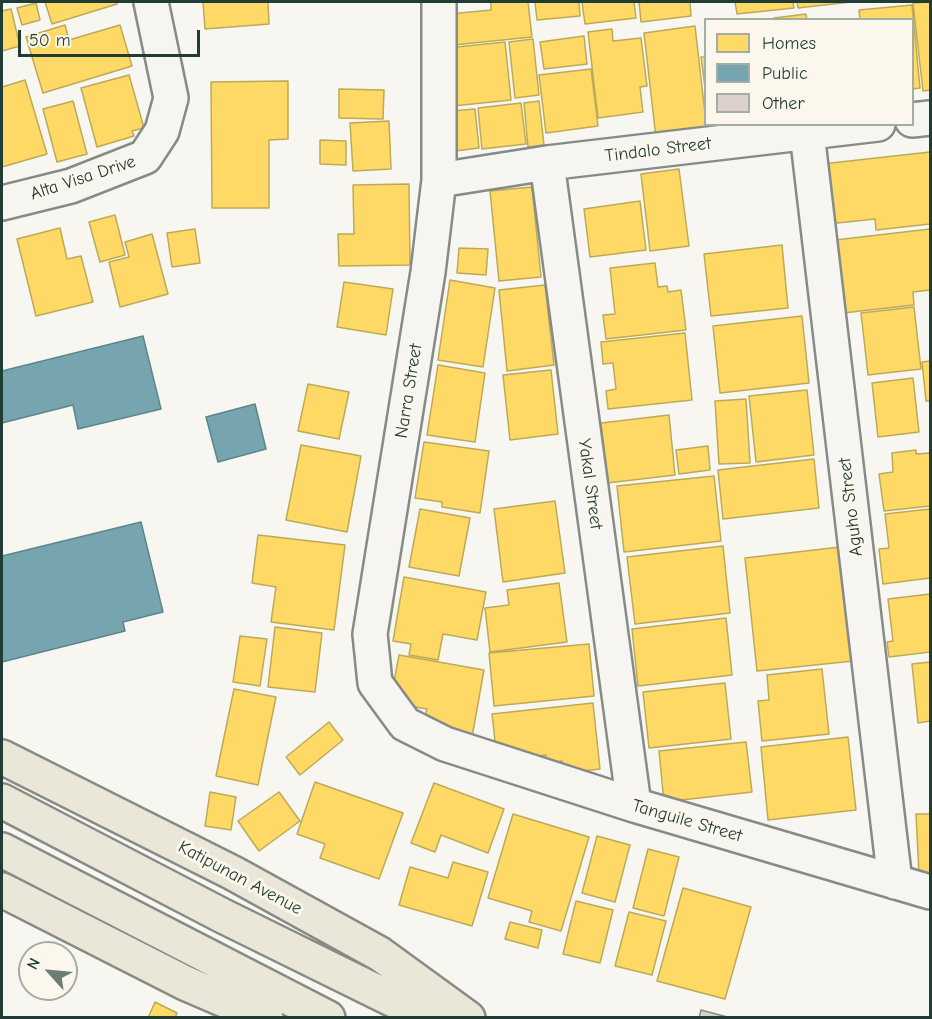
<!DOCTYPE html>
<style>
body{margin:0}
#map{position:relative;width:932px;height:1019px;overflow:hidden;background:#f8f6f0;font-family:"Comic Neue",sans-serif}
canvas{display:block}
.frame{position:absolute;inset:0;border:3px solid #1f3d34;pointer-events:none}
.legend{position:absolute;left:704px;top:18px;width:210px;height:108px;box-sizing:border-box;background:#fbf7ec;border:2px solid #a3ada2;margin:0;padding:8px 10px;list-style:none;font-size:18px;color:#1f3d34}
.legend li{display:flex;align-items:center;gap:12px;height:30px}
.legend b{width:30px;border:2px solid #a3ada2}
.north{position:absolute;left:18px;top:941px;width:60px;height:60px;box-sizing:border-box;background:#fbf7ec;border:2px solid #a3ada2;border-radius:50%;rotate:297deg;font-size:16px;font-weight:700;line-height:24px;text-align:center;color:#1f3d34}
.north::after{content:'';display:block;margin:auto;width:21px;height:27px;background:#6b7e76;clip-path:polygon(50% 0,100% 100%,50% 72%,0 100%)}
.scale{position:absolute;left:18px;top:30px;width:182px;height:27px;box-sizing:border-box;border:3px solid #1f3d34;border-top:0;padding-left:8px;font-size:18px;line-height:21px;white-space:nowrap;color:#1f3d34;-webkit-text-stroke:4px #fbf7ec;paint-order:stroke}
</style>
<div id="map">
<canvas width="932" height="1019"></canvas>
<div class="frame"></div>
<ul class="legend">
<li><b style="height:16px;background:#ffd966"></b>Homes</li>
<li><b style="height:16px;background:#76a5af"></b>Public</li>
<li><b style="height:16px;background:#dcd1cb"></b>Other</li>
</ul>
<div class="north">N</div>
<div class="scale">50 m</div>
</div>
<script>
const ctx = document.querySelector('canvas').getContext('2d');
ctx.lineJoin = 'round';
function fillPath(path, color) { ctx.fillStyle = color; ctx.fill(path, 'evenodd'); }
function stroke(path, color, width, dash) { ctx.strokeStyle = color; ctx.lineWidth = width; ctx.lineCap = dash ? 'butt' : 'round'; ctx.setLineDash(dash || []); ctx.stroke(path); }
function write(font, color, halo, rows, align = 'center') {
  ctx.font = font + ' "Comic Neue",sans-serif'; ctx.lineWidth = 6; ctx.setLineDash([]); ctx.textBaseline = 'middle'; ctx.strokeStyle = halo; ctx.fillStyle = color; for (const [text, x, y, turn = 0] of rows) {
    ctx.save(); ctx.translate(x, y); ctx.rotate((+turn || 0) * Math.PI / 180); ctx.textAlign = isNaN(turn) ? turn : align; if (halo) ctx.strokeText(text, 0, 0); ctx.fillText(text, 0, 0); ctx.restore();
  }
}
const homes = new Path2D(`
 M45 2H117V4L52 24Z
 M203 2H268L269 24 205 29Z
 M491 2H528L532 37 453 45 450 14 491 10Z
 M535 2H579L580 16 537 20Z
 M582 2H634L636 18 585 24Z
 M639 2H690L691 16 641 22Z
 M735 2H793L794 8 737 14Z
 M797 2H851L798 8Z
 M930 2V90L923 91 913 3Z
 M36 3 40 20 22 25 17 8Z
 M912 5 920 88 912 89V20H860L859 10Z
 M11 9 20 46 2 51V11Z
 M806 14 807 20H774V18Z
 M65 25 69 40 120 25 132 66 43 93 26 37Z
 M695 26 707 131 656 138 644 33Z
 M612 29 613 41 641 38 647 86 640 87 643 112 598 118 588 32Z
 M584 36 587 64 544 69 540 42Z
 M533 39 539 95 515 98 509 42Z
 M505 42 511 100 453 106 447 48Z
 M701 57H706V95Z
 M591 69 598 126 546 133 539 75Z
 M129 75 144 128 132 131 134 136 97 147 81 88Z
 M25 80 47 154 2 167V87Z
 M288 81V139L269 140V208H212L211 82Z
 M339 89 384 90 383 119 339 118Z
 M73 101 87 154 57 162 43 109Z
 M539 101 544 145 528 147 524 103Z
 M521 103 526 144 482 149 478 108Z
 M475 109 479 148 455 151 451 111Z
 M389 121 391 169 353 171 350 123Z
 M320 140 346 141V165L320 164Z
 M930 152V224L876 230 875 219 828 224 822 164Z
 M679 169 689 246 650 251 641 174Z
 M409 184 410 265 339 266 338 234H354L353 185Z
 M532 187 541 277 499 281 490 191Z
 M640 201 646 250 590 257 584 209Z
 M115 215 125 255 100 262 89 222Z
 M60 228 67 259 81 256 93 302 36 316 17 239Z
 M195 229 200 263 172 267 167 233Z
 M930 229V290L913 292 914 305 843 313 835 240Z
 M152 234 168 294 120 307 109 262 129 257 125 242Z
 M782 245 788 308 711 316 704 254Z
 M459 248 488 249 486 275 457 273Z
 M655 263 658 287 667 286 668 292 681 290 686 330 606 339 603 315 615 314 610 268Z
 M450 280 495 288 483 367 438 360Z
 M344 282 393 289 386 335 337 327Z
 M545 285 554 365 507 371 499 290Z
 M914 307 921 369 868 375 861 313Z
 M802 316 809 383 720 393 713 326Z
 M685 333 692 400 608 409 606 391 616 389 613 363 603 364 601 342Z
 M930 361V401H926L922 362Z
 M438 365 485 373 475 442 427 435Z
 M551 370 558 434 510 440 503 375Z
 M913 378 919 432 878 437 872 383Z
 M308 384 349 392 339 439 298 431Z
 M807 390 814 455 756 462 749 396Z
 M746 399 750 463 719 464 715 401Z
 M669 415 675 475 607 483 601 423Z
 M424 442 489 451 480 513 442 507V502L415 498Z
 M301 445 361 456 347 532 286 520Z
 M708 446 710 470 679 474 676 450Z
 M916 450V454L930 453V506L884 511 879 474 893 472 892 453Z
 M814 459 819 508 723 519 718 470Z
 M714 476 721 541 624 552 617 486Z
 M555 501 565 573 503 582 494 509Z
 M420 509 470 518 459 576 409 567Z
 M930 509V578L883 584 879 549 889 548 885 514Z
 M258 535 345 545 334 630 271 622 276 587 252 583Z
 M723 546 730 613 635 624 627 557Z
 M840 547 853 661 757 671 745 558Z
 M404 577 486 592 477 640 443 634 438 660 409 655 411 644 393 641Z
 M559 583 567 642 490 652 485 608 509 605 507 590Z
 M930 594V652L889 657 887 642 893 641 888 599Z
 M726 618 732 675 638 686 632 629Z
 M275 627 322 633 315 692 268 687Z
 M240 636 267 639 260 686 233 682Z
 M589 644 594 696 494 706 489 653Z
 M399 655 484 670 472 737 445 732 446 725 424 721 427 709 390 703Z
 M930 662V721L918 723 912 664Z
 M822 669 829 734 762 741 758 701 769 700 767 675Z
 M725 683 731 739 649 748 643 692Z
 M234 689 276 697 258 785 216 776Z
 M593 703 600 769 564 773 562 761 547 763 546 755 516 759 515 748 496 750 492 714Z
 M329 722 343 740 300 775 286 757Z
 M848 737 856 810 768 820 761 747Z
 M746 742 752 792 664 802 659 751Z
 M315 782 403 813 379 879 320 858 325 844 297 834Z
 M434 783 504 809 488 853 441 835 435 852 411 843Z
 M210 792 236 797 231 830 205 826Z
 M279 792 300 821 259 851 238 821Z
 M513 814 589 837 561 931 529 922 532 911 488 898Z
 M916 814H930V877L919 874Z
 M597 836 630 845 615 902 582 893Z
 M648 849 679 857 664 916 633 908Z
 M453 862 488 872 472 926 399 905 410 867 448 878Z
 M683 888 751 907 725 999 657 981Z
 M576 901 613 910 600 963 563 954Z
 M629 912 666 921 652 975 615 966Z
 M510 922 542 930 538 948 505 939Z
 M155 1002 177 1013 175 1018H148Z`);
const public = new Path2D(`
 M143 336 161 409 78 429 73 405 2 423V371Z
 M255 404 266 449 218 462 206 417Z
 M141 522 163 612 123 622 125 631 2 662V556Z`);
const building = new Path2D(`
 M701 1010 731 1018H699Z`);
const minor = new Path2D(`
 M439 2V180L428 272 370 634 375 683 405 724 445 744 634 805 930 892
 M912 120 930 118
 M807 133 895 882
 M547 163 634 805
 M439 180 547 163 878 124
 M2 203 71 186 145 157 162 131 171 98 151 2`);
const major = new Path2D(`
 M2 757 233 873 380 954 468 1018
 M2 801 223 916 430 1018
 M2 850 328 1018
 M2 890 185 983 266 1018`);
const streetNames = [
 ["Tindalo Street",658,150,-7],
 ["Alta Visa Drive",83,178,-18],
 ["Narra Street",409,391,-81],
 ["Yakal Street",590,484,82],
 ["Aguho Street",851,507,-97],
 ["Tanguile Street",687,821,16],
 ["Katipunan Avenue",240,878,28]
];
fillPath(homes, '#ffd966');
stroke(homes, '#bcaa57', 1.5);
fillPath(public, '#76a5af');
stroke(public, '#5c868a', 1.5);
fillPath(building, '#dcd1cb');
stroke(building, '#868b86', 1.5);
stroke(minor, '#868b86', 38);
stroke(major, '#868b86', 38);
stroke(minor, '#f6f5f1', 33);
stroke(major, '#ebe7d8', 33);
write('18px', '#1f3d34', '#fbf7ec', streetNames);
</script>
